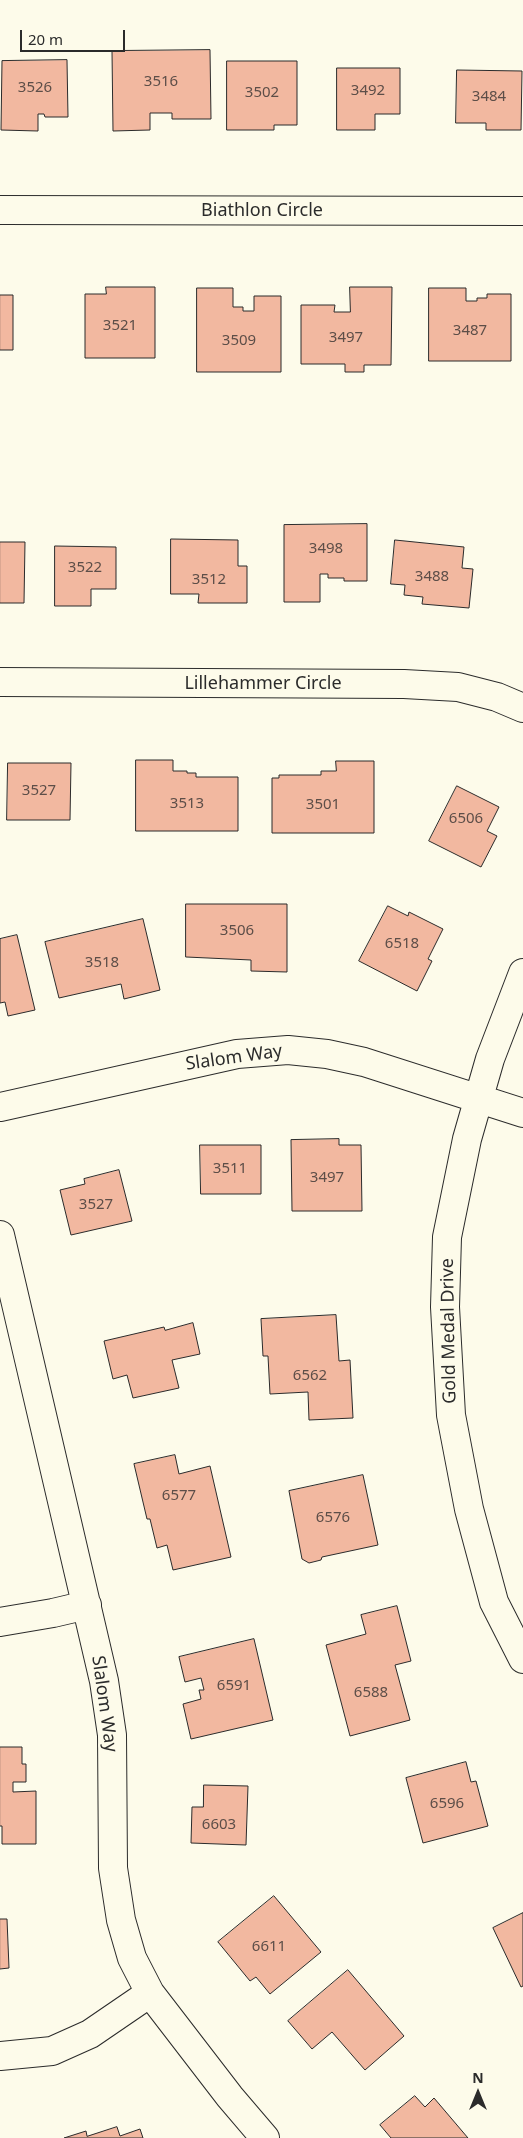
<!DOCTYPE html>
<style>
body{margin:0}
#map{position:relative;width:523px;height:2138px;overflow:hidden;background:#fdfbea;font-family:"Noto Sans",sans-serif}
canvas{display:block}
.north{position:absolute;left:453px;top:2068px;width:50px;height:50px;-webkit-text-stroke:4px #fdfbea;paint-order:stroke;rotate:0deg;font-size:14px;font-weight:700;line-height:20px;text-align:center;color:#2b2b2b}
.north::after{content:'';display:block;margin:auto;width:18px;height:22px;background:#2b2b2b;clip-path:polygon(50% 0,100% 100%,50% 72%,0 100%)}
.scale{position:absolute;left:20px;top:30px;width:105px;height:22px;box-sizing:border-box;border:2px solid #2b2b2b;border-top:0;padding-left:6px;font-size:15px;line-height:18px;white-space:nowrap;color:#2b2b2b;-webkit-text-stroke:4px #fdfbea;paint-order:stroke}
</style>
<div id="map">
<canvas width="523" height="2138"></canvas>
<div class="north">N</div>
<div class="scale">20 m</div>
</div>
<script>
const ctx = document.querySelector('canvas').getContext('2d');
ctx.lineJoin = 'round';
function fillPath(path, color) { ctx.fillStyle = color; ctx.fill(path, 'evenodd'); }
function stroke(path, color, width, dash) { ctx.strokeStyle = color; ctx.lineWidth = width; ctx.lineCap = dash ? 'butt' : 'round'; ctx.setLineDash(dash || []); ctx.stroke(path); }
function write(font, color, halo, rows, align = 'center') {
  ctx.font = font + ' "Noto Sans",sans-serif'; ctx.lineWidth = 4; ctx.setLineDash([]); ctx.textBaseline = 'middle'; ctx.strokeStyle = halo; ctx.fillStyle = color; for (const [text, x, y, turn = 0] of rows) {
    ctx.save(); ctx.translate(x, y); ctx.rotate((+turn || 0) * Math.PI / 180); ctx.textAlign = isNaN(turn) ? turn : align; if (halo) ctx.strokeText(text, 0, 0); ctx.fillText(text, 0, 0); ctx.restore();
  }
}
const building = new Path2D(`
 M210 50 211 119H172V113H150V130L113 131 112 51Z
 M67 60 68 117H45L44 114H38V131L1 130 2 61Z
 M227 61H297V125H274V130H227Z
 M337 68H400V114H375V130H337Z
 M457 70 522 71 521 130H486V123H456Z
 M106 287H155V358H85V294H106Z
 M350 287H392L391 365H364V372H345V364H301V305H335L334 312H350Z
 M197 288H233V307H243V311H254V296H281V372H197Z
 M429 288H466V301H477V298H487V294H511V361H429Z
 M0 295H13V350H0Z
 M367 524V581H344V578H328V574H320V602H284V525Z
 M171 539 238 540V566H247V603H198L199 594H171Z
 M395 540 464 547 462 568 473 569 469 608 422 604 423 597 404 595 405 585 391 584Z
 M0 542H25L24 603H0Z
 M55 546 116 547V589H91V606H55Z
 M136 760H173V771H187V773H196V777H238V831H136Z
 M336 761H374V833H272V778H279V775H321V771H336Z
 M8 763H71L70 820H7Z
 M457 786 499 807 487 831 497 836 481 867 429 841Z
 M186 904H287V972L251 971V960L186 957Z
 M388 906 408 916 409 912 443 929 428 959 432 961 417 991 359 961Z
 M143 919 160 990 124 999 121 984 59 998 45 942Z
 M17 935 35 1010 8 1016 5 1002 0 1003V939Z
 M339 1139V1145H361L362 1211H292L291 1140Z
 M200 1145H261V1194H201Z
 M119 1170 132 1221 71 1235 60 1190 85 1184 84 1179Z
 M336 1315 339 1361 350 1360 353 1418 309 1420 308 1392 270 1394 268 1356H263L261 1319Z
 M193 1323 200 1354 172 1360 179 1388 133 1398 127 1375 113 1379 104 1341 164 1327 165 1330Z
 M175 1455 179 1474 210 1466 231 1557 173 1570 167 1545 157 1548 150 1519H147L134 1464Z
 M363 1475 378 1545 322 1557 321 1560 309 1563 302 1559 289 1491Z
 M397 1606 411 1661 395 1665 410 1720 350 1736 326 1645 366 1634 361 1615Z
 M254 1639 273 1720 191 1739 183 1704 201 1699 199 1690H204L201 1678 185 1682 179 1657Z
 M0 1747H22V1764H26V1782H13V1792L36 1791V1844H2V1826H0Z
 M466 1762 471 1782 476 1781 488 1826 423 1843 406 1778Z
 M204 1785 248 1786 246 1845 191 1843 192 1807H203Z
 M274 1896 321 1952 270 1994 256 1977 250 1981 218 1942Z
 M523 1913V1986L521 1987 493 1928Z
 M0 1919H7L9 1968 0 1969Z
 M348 1970 404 2036 365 2070 332 2032 312 2049 288 2021Z
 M415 2096 425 2107 434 2098 468 2138H391L380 2125Z
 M117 2127 120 2136 140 2129 143 2138H64L86 2131 87 2136Z`);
const minor = new Path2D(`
 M0 210 523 211
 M0 682 404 684 458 687 497 697 523 708
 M523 973 490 1059 467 1139 447 1237 445 1307 451 1415 469 1509 494 1602 523 1659
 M0 1107 237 1054 288 1050 327 1054 364 1062 523 1113
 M0 1235 104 1681 112 1735 113 1868 121 1920 132 1958 150 1993 230 2097 265 2138
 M0 1622 53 1613 87 1605
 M0 2056 52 2051 90 2034 150 1993`);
const numberNames = [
 ["3516",161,82],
 ["3526",35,88],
 ["3492",368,91],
 ["3502",262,93],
 ["3484",489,97],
 ["3521",120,326],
 ["3487",470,331],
 ["3497",346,338],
 ["3509",239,341],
 ["3498",326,549],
 ["3522",85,568],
 ["3488",432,577],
 ["3512",209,580],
 ["3527",39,791],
 ["3513",187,804],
 ["3501",323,805],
 ["6506",466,819],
 ["3506",237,931],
 ["6518",402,944],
 ["3518",102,963],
 ["3511",230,1169],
 ["3497",327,1178],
 ["3527",96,1205],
 ["6562",310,1376],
 ["6577",179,1496],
 ["6576",333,1518],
 ["6591",234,1686],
 ["6588",371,1693],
 ["6596",447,1804],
 ["6603",219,1825],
 ["6611",269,1947]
];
const streetNames = [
 ["Biathlon Circle",262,211],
 ["Lillehammer Circle",263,684],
 ["Slalom Way",234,1058,-8],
 ["Gold Medal Drive",449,1331,-91],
 ["Slalom Way",104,1704,82]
];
fillPath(building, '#f2b8a0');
stroke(building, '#2b2b2b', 1);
stroke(minor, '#2b2b2b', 30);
stroke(minor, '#fdfbea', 28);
write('15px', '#5d4e48', null, numberNames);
write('18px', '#2b2b2b', '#fdfbea', streetNames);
</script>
